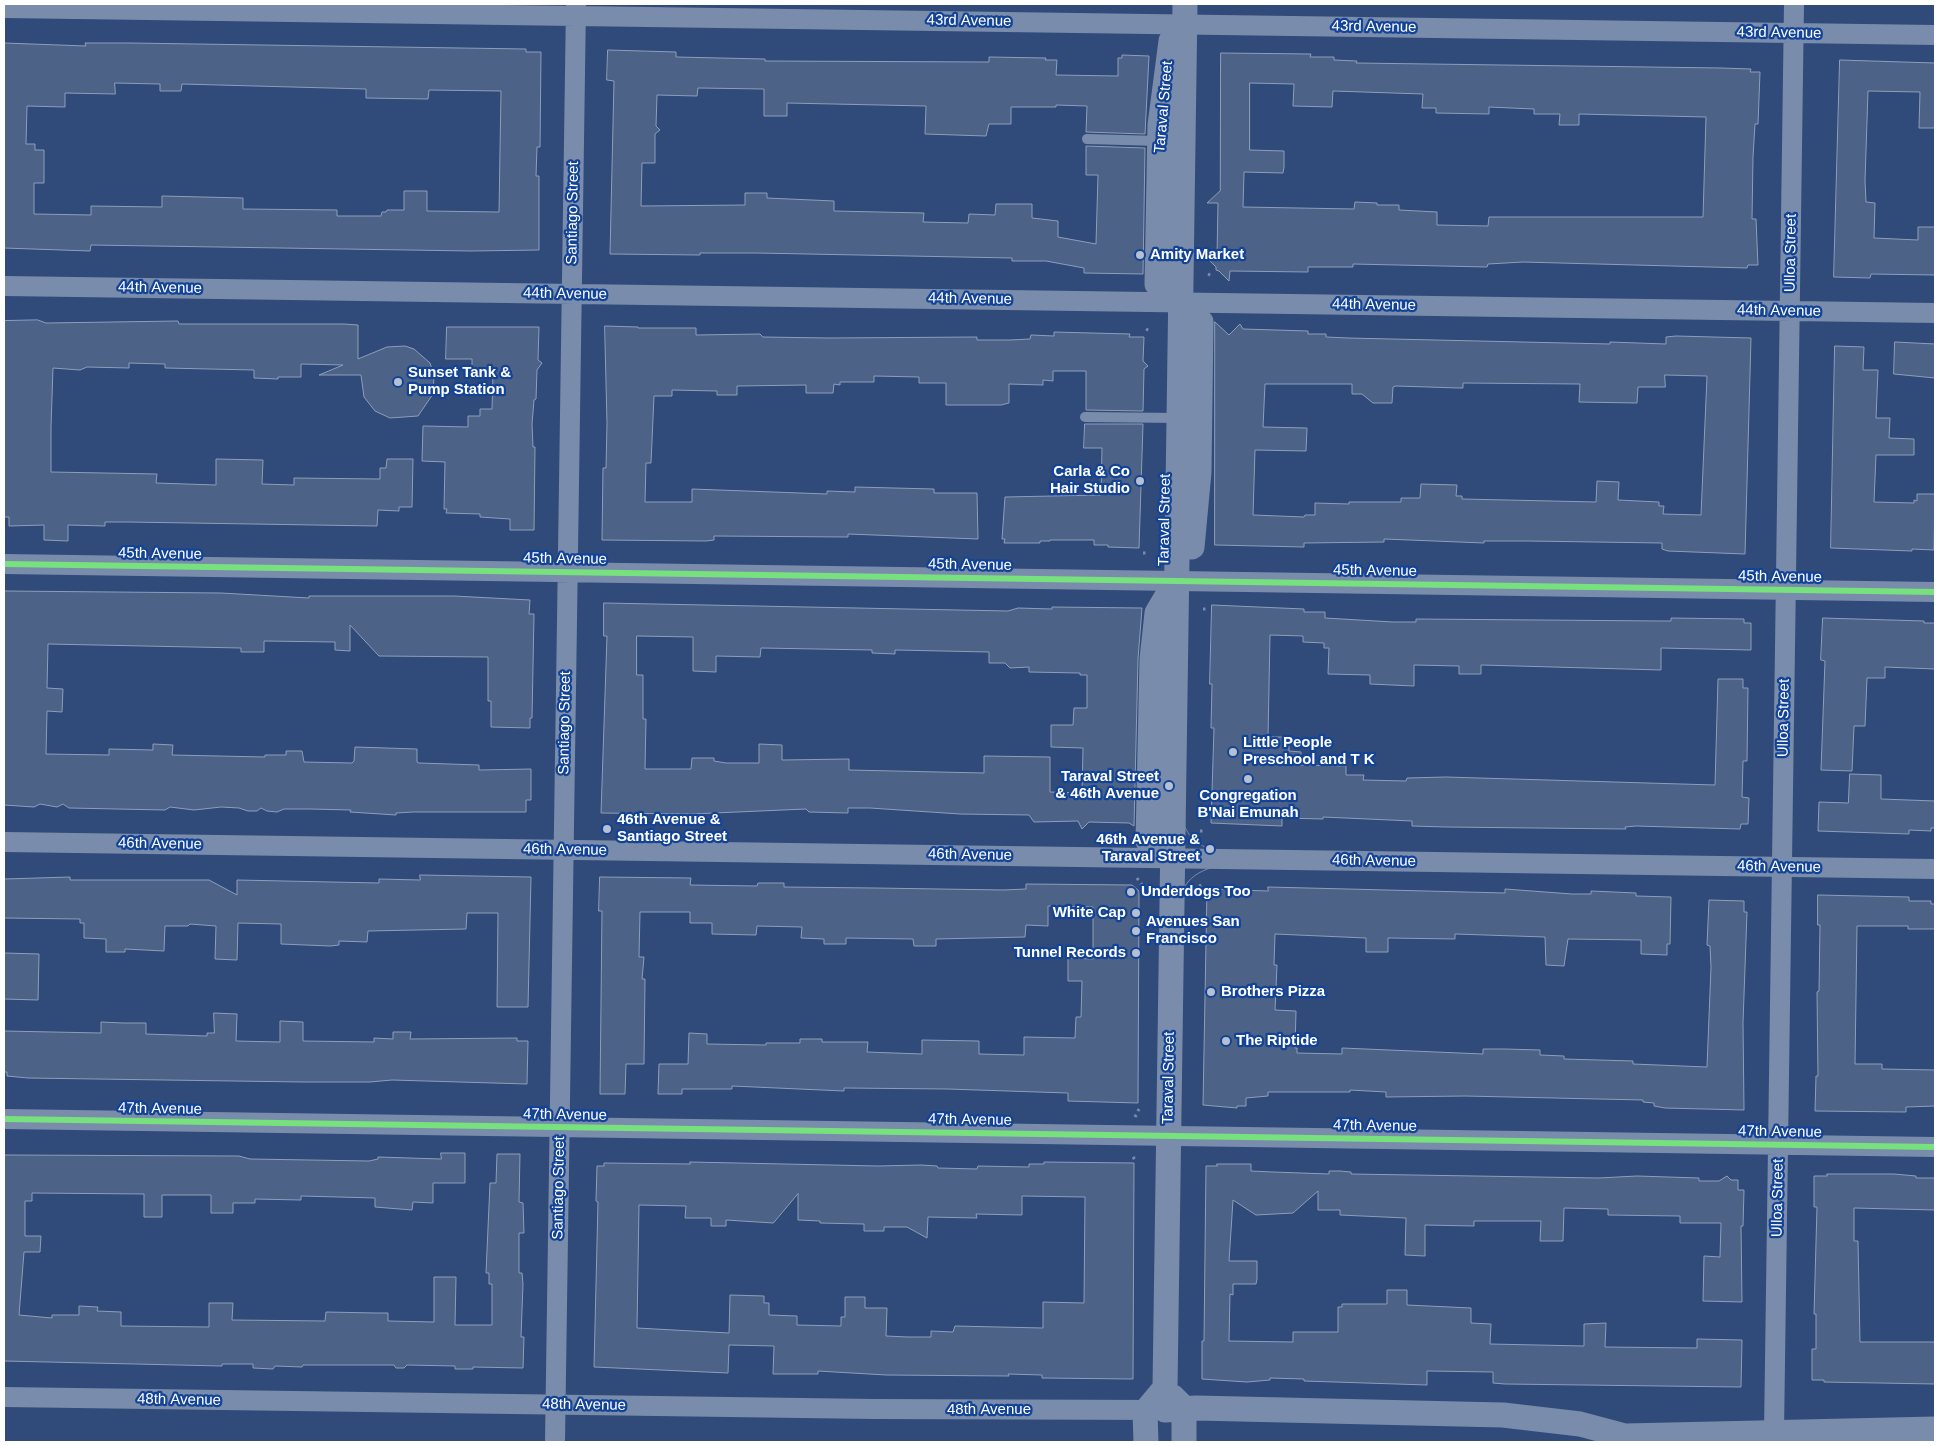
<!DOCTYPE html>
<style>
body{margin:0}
#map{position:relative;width:1939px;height:1446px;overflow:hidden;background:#304b79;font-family:Arial,sans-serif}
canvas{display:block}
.frame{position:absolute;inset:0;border:5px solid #fff;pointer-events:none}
</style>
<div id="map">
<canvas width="1939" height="1446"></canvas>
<div class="frame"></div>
</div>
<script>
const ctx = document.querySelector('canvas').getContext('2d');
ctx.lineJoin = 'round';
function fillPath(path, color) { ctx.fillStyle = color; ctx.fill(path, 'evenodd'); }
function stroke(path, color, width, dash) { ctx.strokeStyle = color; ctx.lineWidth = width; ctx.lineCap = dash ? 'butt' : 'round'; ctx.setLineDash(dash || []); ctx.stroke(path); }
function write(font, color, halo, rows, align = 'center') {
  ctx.font = font + ' Arial,sans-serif'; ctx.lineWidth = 4.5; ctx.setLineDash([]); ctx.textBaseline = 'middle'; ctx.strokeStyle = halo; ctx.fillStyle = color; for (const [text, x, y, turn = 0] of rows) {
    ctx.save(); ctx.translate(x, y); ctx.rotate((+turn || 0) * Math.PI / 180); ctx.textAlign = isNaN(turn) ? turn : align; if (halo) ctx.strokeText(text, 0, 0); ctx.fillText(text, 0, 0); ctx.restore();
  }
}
const building = new Path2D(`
 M4 43 86 46 85 43H130L526 49V52H541L540 147H537L536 176H539V250L471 251 91 245 90 251 4 248ZM115 83 160 84V91H181L182 84 366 89V98L428 99 429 90 501 91 499 212 427 211V191H404V210H387L386 212H382L381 216H337V210L243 209V198L162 196V207L91 206V215L34 214V183H44V150H35V144H26L27 106 65 107V93L115 94Z
 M608 50 676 52V57L765 59V61L989 62V57L1046 58 1045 60H1057L1056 75 1118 76V58H1122V55L1149 56 1145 134 1086 132 1087 106 1056 105V107H1011V124H989L986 136 925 134 926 106 787 103V116H764V89L698 88 697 96 657 95 656 126 660 130 655 134V163H642L641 206 745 205V193H767V198L834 201V211L924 213 923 222 968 223 969 214 995 215 996 204H1032V218L1058 221V237L1096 244 1098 175H1086V146L1145 148 1143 274 1084 273V268L1046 261H1012V258L756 253H700V255L610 254 614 81 607 80Z
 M1221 53 1311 54 1310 57H1334V60L1357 61 1356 63 1721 68 1751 69 1750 72H1760L1758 124H1755L1753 157 1752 219H1756L1758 265H1748L1747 268 1523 262 1488 264 1487 267 1353 264V267H1308V272L1230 271 1229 281 1219 271 1216 270V267L1207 258 1217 257 1218 203H1207L1220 191ZM1250 83 1294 84 1293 106 1332 107 1333 91 1423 94 1422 108H1436V113L1489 114V107L1534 109V114H1560L1559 125H1579V114L1706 117 1703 217H1489L1488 226 1437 225V212L1399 210V205H1377V203L1355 202 1354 209 1243 207 1244 172 1283 173 1284 167V151L1250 150Z
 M1840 60 1935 63V128H1919L1920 92 1868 91 1865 181 1866 202 1875 203 1874 238 1918 240V227H1935V275L1871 274 1870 278 1834 277Z
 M38 320 46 323 178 321 179 324H344L358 325V359L387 347 405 346 414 349 430 363 434 376 433 394 418 416 390 418 375 411 364 397 361 375H319L343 365 301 364V377H278V379L254 378V370L165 368V364L129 363V368L87 367 80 370 53 368 51 427V472L157 474 156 483 216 485V459L263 460 262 484 294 485V478L380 479V468H386L387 459H413L412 507H399V511L378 510 377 526 128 522H105V526L68 525V541L44 540V525L9 526V517H4V321Z
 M1215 322 1229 335 1240 324 1243 329 1308 331V334H1326V337L1348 338 1610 344V342L1666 344V337L1676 336 1751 338 1745 554 1668 551 1662 549V543L1528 541H1484V543L1384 539V542L1304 543V547L1215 545ZM1665 375 1707 376 1701 515 1663 514 1664 506H1659V502L1618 500 1619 482 1597 481 1596 502 1462 499V496H1456L1457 485 1421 484 1420 498H1401V502H1349V504L1315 503V515H1305L1304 517 1253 515 1255 450 1306 451 1307 428 1263 427 1265 384H1352V394H1362L1373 403H1392L1393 387 1396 386 1459 388H1463V383L1580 384 1579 402 1637 403 1638 387H1665Z
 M605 326 638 327V328H696V335L760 334 763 337 829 338 977 337V340H1010L1030 339 1031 335 1054 336V332L1130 334 1129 337H1144L1143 361 1148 366 1144 369 1143 411 1086 410V371H1053V381L1043 380V385L1009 384V403L1001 405H946V383H919V377L874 376V382H840V385L834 384 833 393H806V385L737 386V395H717V391L672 390V396H654L651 463H646L645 502H692V489L827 494V491L855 492V487L934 489V493H977L978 539 848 534V537L714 536V540L706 541 602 540 603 468H606L607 424Z
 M447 327H539L538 360 542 363 537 370 536 399 534 400 532 424 533 447H535L534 530H510V519L480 517V514L446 513 447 509H444L445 462 422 461 423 426 468 427V416H480V409H492L493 372H472V359H446Z
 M1895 342 1935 344V378L1894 374Z
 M1835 346 1864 347 1863 370H1878L1876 418H1890L1889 438 1914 439V455H1876L1874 502 1914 503V500L1917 501V494H1935L1934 550 1912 549V551L1831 548Z
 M1085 424H1143L1139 548 1108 547V545H1094V540H1050V541H1040V543H1004L1005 539H1002L1005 497 1101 495 1102 448H1084Z
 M4 591 221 593 309 598V596H454L530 600 529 614H534L532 718H530V728L491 727V701H488V657L379 656 350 625V651L335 650V642L264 641V652H241V648L48 644 47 688 63 689 62 712 47 711 46 754 109 755V749L153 750V744L173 745 172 755 265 757V755H286V751H302L304 762 352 763 354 761 355 747 417 749V762L419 763 479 765V770L531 769V800H526V812H413L396 813V815L350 812 351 810 310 809H284L277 812 267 811 261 808 257 811H248L239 808 221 807 194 810 170 807 165 810 69 808 63 804 57 807 40 804 34 807 4 805Z
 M604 603 1008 611 1018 608 1052 609V607L1142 608 1138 659 1134 826 1129 823 1089 822 1082 829 1078 821 1034 822 1029 815 960 814 870 808H848V813L809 812 806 809 691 814 601 813 607 636H604ZM637 636 693 637V671L716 672V656L760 657 761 648 872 650V653L895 654V650L989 652V663H1005L1010 668 1029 667V672L1080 673V675H1087V708H1074L1073 725H1051V747L1083 748 1082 793 1050 792V757L984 756V773L849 770V759L782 760V745L759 744V763H726L714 761V758H692L691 769H645L646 719H643V675H637Z
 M1212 605 1304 609V612H1325V618L1393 622H1416V619L1662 621H1671V618L1744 619V623H1751V650L1661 648V670L1481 665V674H1459V666L1414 665V686L1370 684V675L1328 674 1329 648H1324V643L1303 642V636L1270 635 1268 737H1289V751L1301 752 1300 765 1346 766V775H1364L1363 780 1406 781 1407 778 1446 777 1715 785 1718 679H1743V688H1748L1747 761H1743L1742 797 1749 798 1748 824H1741L1740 829 1636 826 1625 827 1626 829 1446 827 1412 826V821L1323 817V819L1282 818V826L1211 823 1214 728H1211L1212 684H1210Z
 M1823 618 1924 621V623H1935V669L1885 667V678H1867L1865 726H1854L1852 771 1821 770 1825 661 1821 660Z
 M1850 774 1881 775V799L1935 801V828H1931V831L1909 830V834L1818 831 1819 802 1848 803Z
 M420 875 531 877 528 1007H497L498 913H467L466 929 368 931 367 942 339 941V945L330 946 281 944V924L238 923 237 960 215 959 216 926 190 924 188 926H165L164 951 125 949V952H106V939L84 938V923H80V919L4 918V879L70 877V880H209L237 895V880L379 883V879L420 880Z
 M600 877 691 878 690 885 757 886 758 883H784V887L875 888 1004 890 1026 889V884L1132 885 1139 891 1138 1103 1068 1101V1093L947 1089 844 1088V1091L732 1086V1089H682V1094H658L659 1064H688L689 1033 707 1034V1044L766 1045V1043H800V1039H822V1042H868L867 1052 922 1054V1040L979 1041V1054L1024 1055V1037L1075 1038 1076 1017H1081L1082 981H1068V958L1093 959V907L1048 906V926L1026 925 1025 937 936 939V946H914L913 939 846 938V944H824V939L801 938 802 927 757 926 756 935 712 934V923H690V912H640L639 957H644L642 979H645L644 1064H626L625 1094H600L602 911H599Z
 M1268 887 1505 893V889L1572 894H1591V891L1636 893V896L1671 897 1670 944H1667V955L1641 954V940L1568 939 1564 966 1546 965 1545 937 1455 934V939L1388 938V952H1366V938L1275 934 1274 965H1277L1275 1010 1296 1011 1295 1048H1297V1053L1342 1054V1048L1483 1054V1049H1505L1540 1050V1055L1564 1056V1059L1633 1061V1064L1707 1067 1711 967 1710 946 1707 945 1709 900 1744 901V912H1747L1743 1023 1744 1110 1665 1108 1654 1106V1103L1643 1102V1100L1465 1096 1386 1097V1092L1350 1090V1092H1268V1096L1246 1098V1106H1237V1108L1203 1105 1207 889 1268 891Z
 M1818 895 1909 897V901H1931V904H1935V929H1908V926H1857L1855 1064H1882V1069L1935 1070V1106L1906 1107V1112L1815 1111 1816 1076H1818L1817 992 1819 991 1820 925H1818Z
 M4 953 39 954 38 1000 4 999Z
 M214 1013 237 1014 236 1041 280 1042V1021L303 1022V1041L374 1042V1038L393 1039V1032H411L410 1039 517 1038V1041H528L527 1084 392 1080 370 1082H302L28 1078 7 1076V1072H4V1031L101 1033V1022L123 1023H146V1034L207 1036V1033H214Z
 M441 1153H465V1183H433V1203L413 1202 412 1210 375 1207V1198L301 1196V1200L255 1199V1203H233V1213H211V1195H162V1217H144V1194L32 1193V1201H25V1236H41L40 1252H24L19 1315 52 1318V1315H79V1306L98 1307 97 1311 121 1312V1326L209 1327V1303H233L232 1320 325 1321 326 1312 376 1313H388V1321L434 1322V1277H456L455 1325H492V1284H489V1273H486L490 1183H496L497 1154H520L519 1202 523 1203 524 1233H519V1273H522L523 1284 521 1337H524L523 1368 473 1367V1369H455V1366L407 1365 404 1368H396L394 1365H303L302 1367 275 1366 273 1369 253 1368V1364H222V1366L4 1361V1155L239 1156 250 1159 369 1161 378 1159V1157L441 1159Z
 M690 1162 878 1166 921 1165 937 1166 938 1168 977 1169 978 1166 1029 1167V1164H1044V1162L1134 1163 1133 1379 1042 1378V1375L1008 1374 1009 1376 886 1375 818 1371V1374H773L774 1346 729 1345 728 1373 594 1367 598 1202 596 1201 597 1166H604V1163L690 1164ZM798 1194V1220L820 1221V1223L864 1224V1231H884V1227H907L927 1238 928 1217 977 1218 976 1214 1022 1215V1196L1085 1197 1084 1303 1043 1302V1328L955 1326 953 1332 931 1331V1337H908L886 1336 887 1308H865V1297H845V1317H841V1326L797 1325V1316L769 1315V1303H764V1296L730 1295 729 1333 637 1328 639 1205 686 1206 685 1218H711V1226H726V1220L773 1223Z
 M1217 1164H1251V1171L1273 1172 1329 1174V1171H1340L1351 1172V1174L1599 1178 1637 1176 1699 1178V1181H1719L1727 1176 1731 1180H1738V1190H1744L1743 1226H1741L1742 1302 1703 1301 1704 1256 1720 1257 1721 1223H1680V1216L1608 1215V1209L1564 1208 1563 1241H1540L1541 1221H1474V1226L1425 1225V1256L1405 1255 1406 1218 1340 1215V1210H1318V1191L1293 1213 1256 1215 1233 1200 1229 1261H1257V1279L1256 1284H1233V1295L1230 1294 1229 1341 1293 1342V1332H1338V1307H1342V1304H1387V1290H1407V1305L1471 1308V1323L1491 1324 1490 1344 1584 1346V1324L1606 1323 1605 1347 1697 1348V1339L1742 1340 1741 1387 1505 1384 1493 1383V1372L1427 1371V1385L1304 1381V1379L1270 1378V1380L1247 1382 1202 1379V1341H1204L1206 1166H1217Z
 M1827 1174H1894L1916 1176V1178H1935V1210L1854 1208V1241H1858L1860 1342H1935V1384L1824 1382V1380H1812V1349H1816V1314H1814L1817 1207H1814V1176H1827Z`);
const path = new Path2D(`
 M1208 274 1212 276
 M1146 329 1150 331
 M1143 553H1146
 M1203 609H1207
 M1200 831H1205
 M1137 878 1141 884 1150 886
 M1199 886 1205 884
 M1135 1117 1139 1109
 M1133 1157 1137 1162`);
const service = new Path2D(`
 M1087 139 1159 141
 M1085 417 1179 418`);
const minor = new Path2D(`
 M4 8 1935 35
 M4 286 1935 313
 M4 564 1935 592
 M4 842 1935 869
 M4 1119 1935 1147
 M4 1397 874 1409 1159 1410
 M1774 1433 1794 4
 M555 1442 576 4`);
const tertiary = new Path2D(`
 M1171 41 1160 125 1157 284 1201 322 1199 472 1192 547
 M1172 858 1148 841 1152 659 1157 613 1176 581
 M1173 1397 1184 1408V1442
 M1165 1410 1196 1408 1503 1415 1580 1424 1625 1436
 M1608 1439 1625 1436 1935 1429
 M1146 1442 1145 1412 1165 1388 1185 4`);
const tram = new Path2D(`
 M1180 4 1168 812C1171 841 1185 860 1214 863L1935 874
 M1190 4 1178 787C1180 844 1198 852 1252 855L1935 864
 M1180 898C1185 879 1198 871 1217 866
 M1165 1204 1172 1167 1178 842
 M1158 1375 1168 827`);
const cycleway = new Path2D(`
 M4 564 1935 592
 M4 1119 1935 1147`);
const markers = [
 [1140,255,5,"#b7c0d0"],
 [398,382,5,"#b7c0d0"],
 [1140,481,5,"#b7c0d0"],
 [1233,752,5,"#b7c0d0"],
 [1248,779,5,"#b7c0d0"],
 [1169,786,5,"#b7c0d0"],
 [607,829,5,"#b7c0d0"],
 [1210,849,5,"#b7c0d0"],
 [1131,892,5,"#b7c0d0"],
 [1136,913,5,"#b7c0d0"],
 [1136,931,5,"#b7c0d0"],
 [1136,953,5,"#b7c0d0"],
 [1211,992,5,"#b7c0d0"],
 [1226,1041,5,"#b7c0d0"]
];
const streetNames = [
 ["43rd Avenue",969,21,1],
 ["43rd Avenue",1374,27,1],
 ["43rd Avenue",1779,33,1],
 ["Taraval Street",1164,107,-85],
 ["Santiago Street",573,213,-89],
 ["Ulloa Street",1791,253,-89],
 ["44th Avenue",160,288,1],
 ["44th Avenue",565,294,1],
 ["44th Avenue",970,299,1],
 ["44th Avenue",1374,305,1],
 ["44th Avenue",1779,311,1],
 ["Taraval Street",1165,520,-89],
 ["45th Avenue",160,554,1],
 ["45th Avenue",565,559,1],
 ["45th Avenue",970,565,1],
 ["45th Avenue",1375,571,1],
 ["45th Avenue",1780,577,1],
 ["Ulloa Street",1784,718,-89],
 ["Santiago Street",565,723,-89],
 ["46th Avenue",160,844,1],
 ["46th Avenue",565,850,1],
 ["46th Avenue",970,855,1],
 ["46th Avenue",1374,861,1],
 ["46th Avenue",1779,867,1],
 ["Taraval Street",1169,1078,-89],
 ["47th Avenue",160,1109,1],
 ["47th Avenue",565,1115,1],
 ["47th Avenue",970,1120,1],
 ["47th Avenue",1375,1126,1],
 ["47th Avenue",1780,1132,1],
 ["Santiago Street",559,1188,-89],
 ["Ulloa Street",1778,1198,-89],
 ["48th Avenue",179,1400,1],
 ["48th Avenue",584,1405,1],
 ["48th Avenue",989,1410]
];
const poiNames = [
 ["Amity Market",1150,255],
 ["Sunset Tank &",408,373],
 ["Pump Station",408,390],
 ["Carla & Co",1130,472,"right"],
 ["Hair Studio",1130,489,"right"],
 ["Little People",1243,743],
 ["Preschool and T K",1243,760],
 ["Taraval Street",1159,777,"right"],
 ["& 46th Avenue",1159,794,"right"],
 ["Congregation",1248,796,"center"],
 ["B'Nai Emunah",1248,813,"center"],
 ["46th Avenue &",617,820],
 ["Santiago Street",617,837],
 ["46th Avenue &",1200,840,"right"],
 ["Taraval Street",1200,857,"right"],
 ["Underdogs Too",1141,892],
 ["White Cap",1126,913,"right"],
 ["Avenues San",1146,922],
 ["Francisco",1146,939],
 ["Tunnel Records",1126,953,"right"],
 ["Brothers Pizza",1221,992],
 ["The Riptide",1236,1041]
];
fillPath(building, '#4c6287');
stroke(building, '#8e9eb9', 1);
stroke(path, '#7a8cab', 3, [2.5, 4]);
stroke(service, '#7a8cab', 10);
stroke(minor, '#7a8cab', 20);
stroke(tertiary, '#7a8cab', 25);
stroke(tram, '#7b8caa', 1);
stroke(cycleway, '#77e17e', 6);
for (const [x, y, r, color] of markers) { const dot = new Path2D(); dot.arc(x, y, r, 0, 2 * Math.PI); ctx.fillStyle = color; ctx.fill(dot); stroke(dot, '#124397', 2); }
write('15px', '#fff', '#124397', streetNames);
write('bold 15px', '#fff', '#124397', poiNames, 'left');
</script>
